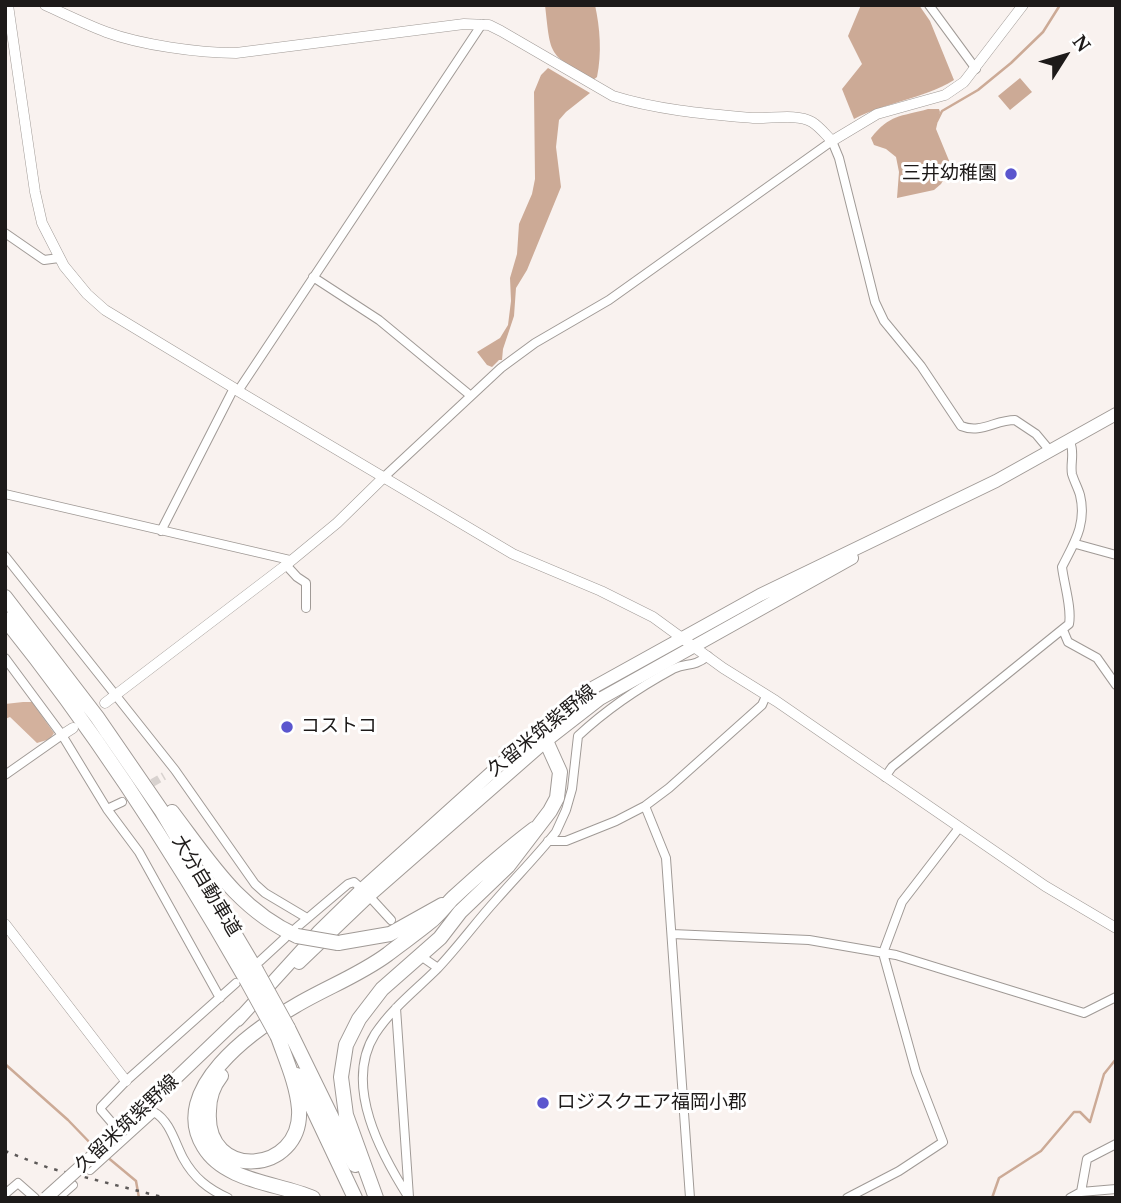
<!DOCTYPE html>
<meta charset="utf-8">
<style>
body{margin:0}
#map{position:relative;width:1121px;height:1203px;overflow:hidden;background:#f9f2ef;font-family:"Noto Serif",serif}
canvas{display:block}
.frame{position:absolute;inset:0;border:7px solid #1d1a19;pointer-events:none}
.north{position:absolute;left:1030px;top:21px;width:70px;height:70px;-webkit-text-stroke:5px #fff;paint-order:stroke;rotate:53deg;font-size:19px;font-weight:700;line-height:28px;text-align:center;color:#1d1a19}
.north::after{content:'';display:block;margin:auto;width:24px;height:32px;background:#1d1a19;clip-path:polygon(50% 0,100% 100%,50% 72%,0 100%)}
</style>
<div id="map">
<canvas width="1121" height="1203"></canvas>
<div class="frame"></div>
<div class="north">N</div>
</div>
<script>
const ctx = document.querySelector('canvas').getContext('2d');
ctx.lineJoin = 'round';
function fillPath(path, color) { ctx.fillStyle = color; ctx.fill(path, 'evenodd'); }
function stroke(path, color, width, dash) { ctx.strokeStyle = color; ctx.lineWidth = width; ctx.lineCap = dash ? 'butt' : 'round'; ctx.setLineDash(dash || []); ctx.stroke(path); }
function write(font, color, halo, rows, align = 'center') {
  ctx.font = font + ' "Noto Serif","Noto Sans JP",serif'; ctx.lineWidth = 6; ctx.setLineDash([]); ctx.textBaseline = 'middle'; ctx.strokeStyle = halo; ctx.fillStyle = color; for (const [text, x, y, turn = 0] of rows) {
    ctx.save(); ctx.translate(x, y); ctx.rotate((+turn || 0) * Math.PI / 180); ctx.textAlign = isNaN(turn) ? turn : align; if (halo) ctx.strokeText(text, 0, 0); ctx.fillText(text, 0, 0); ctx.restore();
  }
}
const forest = new Path2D(`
 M23 702H32L54 733 50 739 37 743 10 717 5 719V704Z`);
const water = new Path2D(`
 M545 5H595C600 28 602 53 597 77L593 80C548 53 551 58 545 5Z
 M861 5H919L930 21 954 80C923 99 886 102 854 119L842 89 862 64 848 36Z
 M548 68 590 93 566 112 559 120 556 147 561 187 527 270 516 288 514 316 503 349 502 360H499L492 367 487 365 477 352 500 338 508 325 511 301 510 278 517 254 519 224 532 194 535 179 534 92 541 75Z
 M1020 78 1032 92 1010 110 998 96Z
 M928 109H939L940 112 936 129 950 163 948 172 941 184 934 190 897 198 899 172 896 157 886 149 874 145 871 138C890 114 900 117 928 109Z`);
const stream = new Path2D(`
 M937 121 942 111 978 90 1011 63 1043 32 1060 5
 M5 1064 68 1120 95 1148
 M106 1156 136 1181 139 1198
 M992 1198 999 1178 1041 1151 1074 1112H1080L1090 1122 1104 1074 1116 1059`);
const minorTunnel = new Path2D(`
 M142 789 164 776`);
const minor = new Path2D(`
 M929 5 976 69
 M5 233 44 260 59 258
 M313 277 379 320 471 396
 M384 477 501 368 535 343 609 300 832 141 839 158 875 302 884 321 921 366 961 426C981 434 995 420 1015 420L1036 434 1051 452
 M5 494 290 560
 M161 531 234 388 238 391 482 24
 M1076 544 1116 555
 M5 556 175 770 255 884 265 893 307 918
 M286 565 297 577 306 583V608
 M1063 630 1068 642 1097 658 1116 685
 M5 658 62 735 107 809 139 852 220 998
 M5 775 62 735
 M885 777 892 767 1069 624C1072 608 1064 584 1062 567 1074 543 1087 524 1080 495 1078 488 1074 481 1072 474 1070 463 1075 453 1070 442
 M645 806 666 858 690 1198
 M107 809 122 802
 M548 841H566L616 821 645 806 669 788 762 705 766 696
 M369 896 391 920
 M296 928 348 884 354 882 362 889
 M672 934 809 940 896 955 1084 1013 1116 997
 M425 959 438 968
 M260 961 285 938
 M396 1008 409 1197
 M125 1138 101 1110V1107L126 1081 236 983
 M90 1170 154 1112C170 1121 175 1143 183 1158 194 1178 208 1189 228 1198
 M1081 1192 1087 1159 1116 1144
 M5 1194 18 1183 35 1198
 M58 1198 73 1185
 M409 1198C381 1154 343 1085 375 1034 392 1008 416 990 437 969 458 947 476 922 496 900 516 877 537 856 556 832L566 810 572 789 578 736C607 709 638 688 673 669 688 662 692 668 708 656
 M847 1198 899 1171 943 1142 916 1072 883 953 902 902 959 828
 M1070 1198 1081 1192 1116 1189`);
const tertiary = new Path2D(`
 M8 5 35 192 42 223 64 266 87 294 105 310 234 388
 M45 5C65 14 85 24 106 32 141 45 199 53 236 53L464 24 489 25 501 31 613 96C657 110 707 114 753 118 770 119 797 113 812 122 820 127 826 135 832 141L877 114 945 95 964 82 1023 5
 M238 391 513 554 601 591 653 617 723 668 776 701 1045 886 1116 928
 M105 703 286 565 337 523 384 477
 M62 735 73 728
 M5 924 126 1081`);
const primary = new Path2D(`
 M299 963 369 896 546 741 600 699 852 558
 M238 1020 319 931 362 889 543 726 594 687 760 595 996 481 1116 414
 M127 1125 242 1015`);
const motorway = new Path2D(`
 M5 597 97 717 161 810 256 970
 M5 619C96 732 174 853 246 979
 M172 812C210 862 238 909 297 936
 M338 943 390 934 442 905
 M288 1028 355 1165
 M297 1075 355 1198
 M221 1076C213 1086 209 1098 209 1111 204 1182 303 1175 299 1109 297 1084 286 1060 278 1037
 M313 1198C279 1183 225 1182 204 1147 168 1090 253 1030 295 1006 325 988 360 975 388 954 402 943 417 933 430 922 439 915 445 906 453 898 479 874 505 851 534 829
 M376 1198 346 1115 341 1077 346 1045 359 1019 382 989 440 938 460 912 508 866 550 811 557 798 560 772 546 741 543 726`);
const rail = new Path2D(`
 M5 1151 49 1168 166 1198`);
const primaryBridge = new Path2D(`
 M46 1198 127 1125`);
const motorwayBridge = new Path2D(`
 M297 936 338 943
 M256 970 288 1028
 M246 979 278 1037`);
const markers = [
 [1011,174,7,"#5b56ce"],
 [287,727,7,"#5b56ce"],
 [543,1103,7,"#5b56ce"]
];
const poiNames = [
 ["三井幼稚園",997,174,"right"],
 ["コストコ",301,727],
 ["ロジスクエア福岡小郡",557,1103]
];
const streetNames = [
 ["久留米筑紫野線",542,731,-39],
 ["大分自動車道",206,886,59],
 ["久留米筑紫野線",127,1124,-43]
];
fillPath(forest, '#d3b19d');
fillPath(water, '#ccaa96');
stroke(stream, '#ccaa96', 2.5);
stroke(minorTunnel, '#d8d2cf', 8, [8, 4]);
stroke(minor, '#a09a96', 10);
stroke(tertiary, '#a09a96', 11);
stroke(primary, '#a09a96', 14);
stroke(motorway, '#a09a96', 16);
stroke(minor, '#fff', 8);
stroke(tertiary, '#fff', 10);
stroke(primary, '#fff', 12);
stroke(motorway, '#fff', 14);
stroke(rail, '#5e5a59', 2.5, [3.5, 7]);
stroke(primaryBridge, '#a09a96', 14, []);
stroke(motorwayBridge, '#a09a96', 16, []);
stroke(primaryBridge, '#fff', 12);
stroke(motorwayBridge, '#fff', 14);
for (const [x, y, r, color] of markers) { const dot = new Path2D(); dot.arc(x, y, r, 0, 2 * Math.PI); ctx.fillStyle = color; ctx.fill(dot); stroke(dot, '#fff', 2.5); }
write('19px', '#1d1a19', '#fff', poiNames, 'left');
write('19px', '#1d1a19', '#fff', streetNames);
</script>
